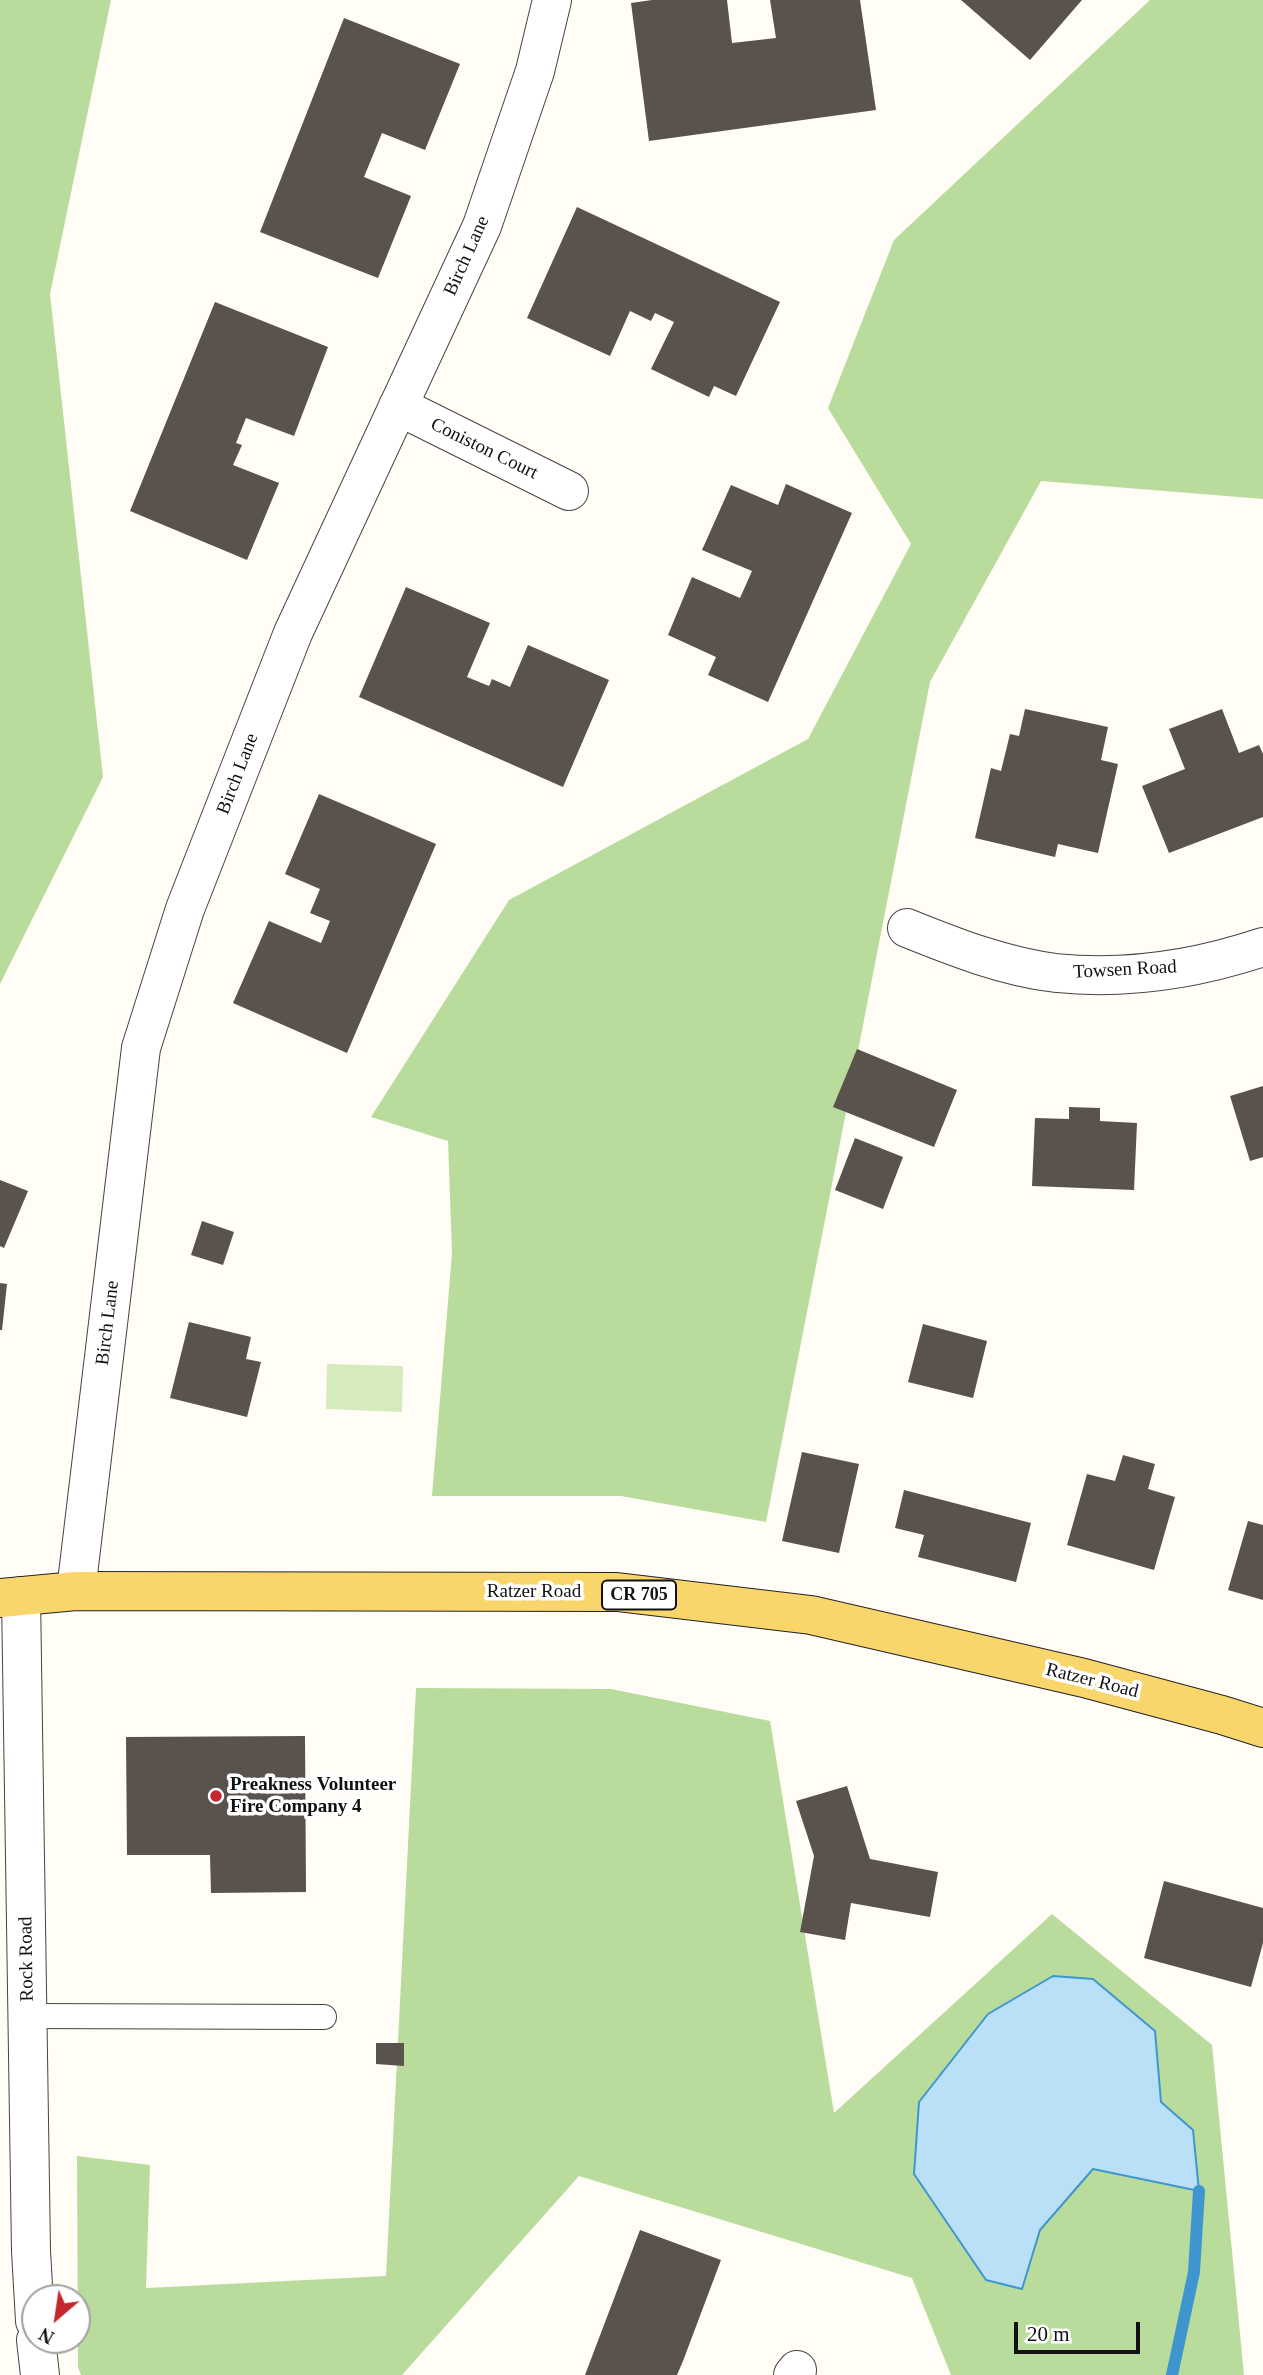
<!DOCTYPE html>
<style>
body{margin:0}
#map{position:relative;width:1263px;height:2375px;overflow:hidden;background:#fffdf5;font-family:Georgia,serif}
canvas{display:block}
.north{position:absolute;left:21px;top:2284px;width:70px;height:70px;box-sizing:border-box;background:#fff;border:2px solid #a0a0a0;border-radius:50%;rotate:209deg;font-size:19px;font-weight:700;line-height:28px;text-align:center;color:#111}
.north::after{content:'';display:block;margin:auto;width:24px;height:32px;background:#c4262e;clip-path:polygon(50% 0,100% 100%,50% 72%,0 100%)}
.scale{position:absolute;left:1014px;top:2322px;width:126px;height:32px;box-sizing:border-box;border:4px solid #111;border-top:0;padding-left:9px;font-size:21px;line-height:24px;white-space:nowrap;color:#111;-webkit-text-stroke:5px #fff;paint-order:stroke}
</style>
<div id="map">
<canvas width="1263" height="2375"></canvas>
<div class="north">N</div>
<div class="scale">20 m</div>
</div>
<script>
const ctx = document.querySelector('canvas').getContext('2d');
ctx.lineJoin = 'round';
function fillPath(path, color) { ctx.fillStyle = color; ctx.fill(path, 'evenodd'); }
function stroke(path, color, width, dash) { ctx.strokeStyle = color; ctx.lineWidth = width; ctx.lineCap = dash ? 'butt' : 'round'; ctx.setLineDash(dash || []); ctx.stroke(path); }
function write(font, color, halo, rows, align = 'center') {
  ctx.font = font + ' Georgia,serif'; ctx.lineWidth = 7; ctx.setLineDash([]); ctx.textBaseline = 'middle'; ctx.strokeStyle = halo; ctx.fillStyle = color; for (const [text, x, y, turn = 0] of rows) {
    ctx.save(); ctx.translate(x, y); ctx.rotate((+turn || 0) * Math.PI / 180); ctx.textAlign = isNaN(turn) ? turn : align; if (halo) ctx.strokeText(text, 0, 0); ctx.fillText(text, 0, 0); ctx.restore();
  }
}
const green = new Path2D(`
 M327 1364 403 1366 402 1412 326 1409Z`);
const forest = new Path2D(`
 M0 0H111L50 294 103 777 0 984Z
 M1150 0H1263V499L1041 481 930 682 766 1522 621 1496H432L452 1253 448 1141 371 1117 509 900 808 739 911 544 828 408 894 240Z
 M416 1688 611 1689 770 1721 834 2113 1052 1914 1212 2045 1244 2375H951L912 2278 579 2176 402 2375H81L78 2367 77 2156 150 2165 146 2288 386 2276Z`);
const water = new Path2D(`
 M1053 1976 1093 1979 1155 2031 1161 2102 1193 2130 1199 2191 1093 2169 1040 2230 1022 2289 986 2280 914 2174 919 2102 988 2014Z`);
const stream = new Path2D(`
 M1172 2375 1194 2272 1199 2191`);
const building = new Path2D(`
 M652 0H727L732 43 776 38 770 0H860L876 110 649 141 631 3Z
 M961 0H1082L1030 60Z
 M344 18 460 64 425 150 382 133 364 177 411 196 378 278 260 232Z
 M577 207 780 302 736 396 714 386 709 397 651 369 674 322 655 313 651 321 630 311 610 356 527 318Z
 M215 302 328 347 294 436 246 418 236 443 242 445 233 465 279 483 247 560 130 511Z
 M786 484 852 513 768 702 708 675 716 657 668 635 692 577 740 598 752 571 702 550 731 485 778 505Z
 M406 587 490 623 467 677 489 686 492 679 510 687 528 645 609 680 563 787 359 697Z
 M1025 709 1108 727 1101 760 1118 764 1098 853 1058 844 1055 857 975 838 991 768 1001 771 1010 734 1019 736Z
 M1222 709 1239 753 1259 745 1263 754V817L1169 853 1142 786 1185 769 1169 729Z
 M319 794 436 844 347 1053 233 1003 269 921 321 943 330 921 310 913 320 889 285 874Z
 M857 1049 957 1090 934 1147 833 1107Z
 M1263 1086V1157L1250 1161 1230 1096Z
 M1069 1107 1100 1108V1121L1137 1123 1134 1190 1032 1186 1035 1118 1069 1119Z
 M855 1138 903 1157 883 1209 835 1190Z
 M0 1180 28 1191 4 1248 0 1246Z
 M202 1221 234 1232 223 1265 191 1255Z
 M0 1283 7 1284 2 1330H0Z
 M189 1322 251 1337 246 1359 261 1362 247 1417 170 1398Z
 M923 1324 987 1341 973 1398 908 1382Z
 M802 1452 859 1464 839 1553 782 1541Z
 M1123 1455 1155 1464 1148 1489 1175 1497 1154 1570 1067 1545 1087 1474 1115 1481Z
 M904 1490 1031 1523 1016 1582 918 1557 924 1535 895 1528Z
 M1248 1521 1263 1525V1600L1228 1590Z
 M305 1736 306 1892 211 1893 210 1855H127L126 1737Z
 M847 1786 870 1859 938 1872 930 1917 851 1903 845 1940 800 1932 814 1856 796 1801Z
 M1164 1881 1263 1908V1943L1251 1987 1144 1958Z
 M376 2043H404V2066L376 2064Z
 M640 2230 721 2260 683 2361 677 2375H585Z`);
const lane = new Path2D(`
 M27 2016 324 2017`);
const street = new Path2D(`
 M398 406 569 491
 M907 928C954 947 1005 967 1056 973 1125 980 1197 969 1263 947
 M76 1591 141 1048 185 909 293 633 482 226 535 71 552 0
 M21 1596 31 2251 35 2321
 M36 2340 40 2375
 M793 2375 797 2370`);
const primary = new Path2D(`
 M0 1598 76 1591 617 1592 811 1615 1084 1678 1222 1715 1263 1728`);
const markers = [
 [216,1796,7,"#c4262e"]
];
const shields = [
 [639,1595,74]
];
const shieldNames = [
 ["CR 705",639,1595]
];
const streetNames = [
 ["Birch Lane",467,256,-66],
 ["Coniston Court",484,449,26],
 ["Birch Lane",238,774,-69],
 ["Towsen Road",1125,970,-3],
 ["Birch Lane",108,1323,-83],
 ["Ratzer Road",534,1592],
 ["Ratzer Road",1092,1681,14],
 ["Rock Road",27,1959,-91]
];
const poiNames = [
 ["Preakness Volunteer",230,1785],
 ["Fire Company 4",230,1807]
];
fillPath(green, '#d5ebbd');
fillPath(forest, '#b9dc9c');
fillPath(water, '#b9e0f7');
stroke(water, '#3f96cf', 2);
stroke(stream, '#3f96cf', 12);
fillPath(building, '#5a524d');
stroke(lane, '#444', 26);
stroke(street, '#444', 40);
stroke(primary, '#222', 40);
stroke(lane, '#fff', 24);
stroke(street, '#fff', 38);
stroke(primary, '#f9d66b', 38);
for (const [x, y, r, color] of markers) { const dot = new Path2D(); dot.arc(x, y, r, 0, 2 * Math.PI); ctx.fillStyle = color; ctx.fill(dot); stroke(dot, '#fff', 2.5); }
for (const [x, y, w] of shields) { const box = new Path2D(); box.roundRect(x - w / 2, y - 14.5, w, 29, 5); ctx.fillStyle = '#fff'; ctx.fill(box); stroke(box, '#111', 2); }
write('bold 18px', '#111', null, shieldNames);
write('19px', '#111', '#fff', streetNames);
write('bold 19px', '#111', '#fff', poiNames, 'left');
</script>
